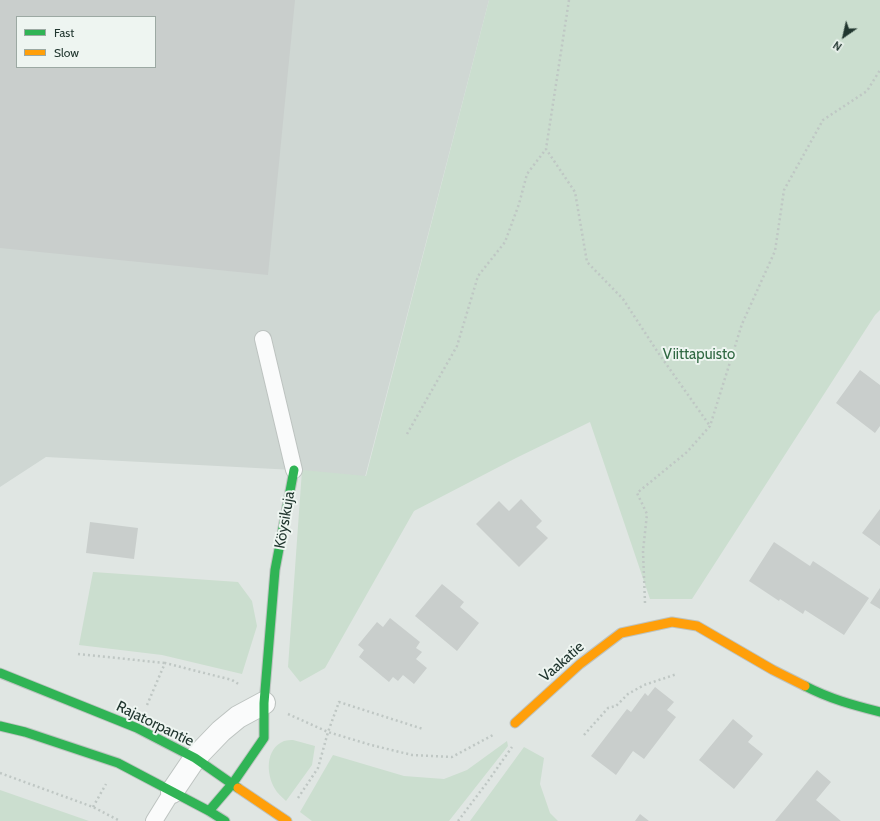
<!DOCTYPE html>
<meta charset="utf-8">
<style>
body{margin:0}
#map{position:relative;width:880px;height:821px;overflow:hidden;background:#e0e6e3;font-family:Cabin,sans-serif}
canvas{display:block}
.legend{position:absolute;left:16px;top:16px;width:140px;height:52px;box-sizing:border-box;background:#eef5f1;border:1px solid #9ca9a3;margin:0;padding:5px 7px;list-style:none;font-size:12px;color:#21362f}
.legend li{display:flex;align-items:center;gap:8px;height:20px}
.legend b{width:20px;border:1px solid #9ca9a3}
.north{position:absolute;left:824px;top:16px;width:40px;height:40px;-webkit-text-stroke:3px #eef5f1;paint-order:stroke;rotate:214deg;font-size:11px;font-weight:700;line-height:16px;text-align:center;color:#21362f}
.north::after{content:'';display:block;margin:auto;width:14px;height:18px;background:#21362f;clip-path:polygon(50% 0,100% 100%,50% 72%,0 100%)}
</style>
<div id="map">
<canvas width="880" height="821"></canvas>
<ul class="legend">
<li><b style="height:5px;background:#30b455"></b>Fast</li>
<li><b style="height:5px;background:#ff9f0a"></b>Slow</li>
</ul>
<div class="north">N</div>
</div>
<script>
const ctx = document.querySelector('canvas').getContext('2d');
ctx.lineJoin = 'round';
function fillPath(path, color) { ctx.fillStyle = color; ctx.fill(path, 'evenodd'); }
function stroke(path, color, width, dash) { ctx.strokeStyle = color; ctx.lineWidth = width; ctx.lineCap = dash ? 'butt' : 'round'; ctx.setLineDash(dash || []); ctx.stroke(path); }
function write(font, color, halo, rows, align = 'center') {
  ctx.font = font + ' Cabin,sans-serif'; ctx.lineWidth = 4; ctx.setLineDash([]); ctx.textBaseline = 'middle'; ctx.strokeStyle = halo; ctx.fillStyle = color; for (const [text, x, y, turn = 0] of rows) {
    ctx.save(); ctx.translate(x, y); ctx.rotate((+turn || 0) * Math.PI / 180); ctx.textAlign = isNaN(turn) ? turn : align; if (halo) ctx.strokeText(text, 0, 0); ctx.fillText(text, 0, 0); ctx.restore();
  }
}
const built = new Path2D(`
 M0 0H489L365 477 294 470 46 457 0 487ZM17 17H155V67H17Z`);
const green = new Path2D(`
 M489 0H880V310L875 315 692 599H650L590 422 516 458 414 511 325 668 300 682 288 667 302 470 366 476Z
 M93 572 238 582 252 601 257 626 242 674 162 655 79 645Z
 M293 740 315 746 312 765 286 801C282 797 277 793 275 789 266 774 265 749 284 741 287 740 291 740 293 740Z
 M507 741 508 746 449 821H312L300 812 333 755 404 776 444 779 467 770Z
 M524 747 544 758 540 784 550 813 558 821H470Z
 M0 790 89 821H0Z`);
const building = new Path2D(`
 M0 0H295L268 275 0 248ZM17 17H155V67H17Z
 M860 370 880 385V426L875 433 836 403Z
 M521 499 542 521 536 527 548 538 519 567 476 524 499 501 509 511Z
 M880 509V546L862 533Z
 M90 522 138 528 134 559 86 553Z
 M774 542 810 566 813 561 869 598 844 635 805 610 803 614 780 599 779 601 749 581Z
 M442 584 464 602 460 607 479 623 457 651 415 616Z
 M880 588V609L870 603Z
 M390 618 420 642 416 648 422 652 416 659 427 668 414 684 403 675 398 681 393 677 389 682 359 657 364 650 358 645 377 622 383 627Z
 M655 687 674 702 667 710 676 717 644 759 633 751 616 775 591 756 627 709 631 712 645 693 648 696Z
 M733 719 753 736 748 742 763 754 734 789 699 760Z
 M817 770 831 782 816 800 841 821H775Z
 M640 814 649 821H635Z`);
const path = new Path2D(`
 M569 0 546 149 575 192 587 262 623 299 657 351 710 426
 M407 434 457 346 478 276 505 242 519 204 527 174 546 149
 M645 603 643 551 647 514 637 493 687 452 710 426 742 324 775 251 784 190 823 120 867 91 880 70
 M78 654 165 663
 M147 705 165 663 232 680 240 685
 M288 714 328 732 371 745 412 755 452 757 493 735
 M584 735 608 708 616 706 628 694 644 685 677 674
 M0 773 93 807 120 821
 M298 798 318 768 328 732 339 702 423 729
 M93 807 106 784
 M458 821 486 784 512 747`);
const lane = new Path2D(`
 M263 339 294 470
 M154 821 172 792`);
const street = new Path2D(`
 M172 792 195 758 221 731 238 717 264 703`);
const fast = new Path2D(`
 M0 673 137 728 195 758 238 788
 M805 686C830 699 853 705 880 712
 M0 726 25 732 118 763 209 811 225 821
 M209 811 233 783 264 738V703L275 570 294 470`);
const slow = new Path2D(`
 M515 723 580 664 621 633 672 622 697 626 773 670 805 686
 M238 788 287 821`);
const parkNames = [
 ["Viittapuisto",699,355]
];
const streetNames = [
 ["Köysikuja",285,520,-80],
 ["Vaakatie",562,662,-41],
 ["Rajatorpantie",155,724,26]
];
fillPath(built, '#cfd7d3');
fillPath(green, '#cbdecf');
fillPath(building, '#c9cecc');
stroke(lane, '#bdc3c0', 18);
stroke(street, '#bdc3c0', 24);
stroke(fast, '#bdc3c0', 11);
stroke(slow, '#bdc3c0', 11);
stroke(path, '#bfc7c4', 2.5, [2, 3]);
stroke(lane, '#fafbfb', 16);
stroke(street, '#fafbfb', 22);
stroke(fast, '#30b455', 9);
stroke(slow, '#ff9f0a', 9);
write('15px', '#306842', '#eef5f1', parkNames);
write('15px', '#21362f', '#eef5f1', streetNames);
</script>
